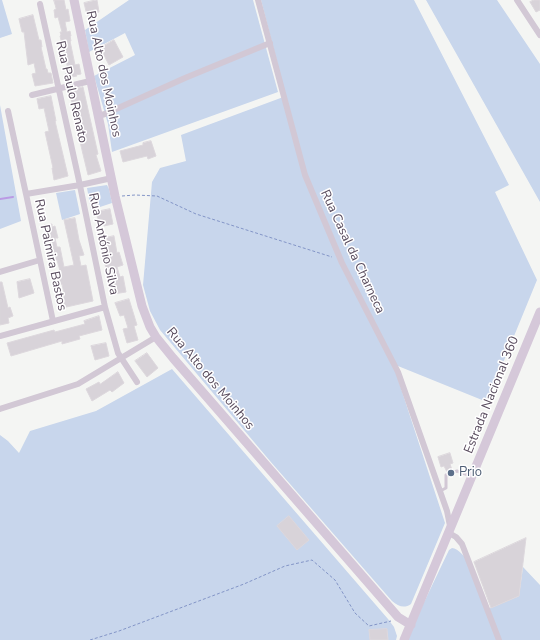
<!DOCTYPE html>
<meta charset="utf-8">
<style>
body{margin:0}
canvas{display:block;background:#f4f5f3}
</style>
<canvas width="540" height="640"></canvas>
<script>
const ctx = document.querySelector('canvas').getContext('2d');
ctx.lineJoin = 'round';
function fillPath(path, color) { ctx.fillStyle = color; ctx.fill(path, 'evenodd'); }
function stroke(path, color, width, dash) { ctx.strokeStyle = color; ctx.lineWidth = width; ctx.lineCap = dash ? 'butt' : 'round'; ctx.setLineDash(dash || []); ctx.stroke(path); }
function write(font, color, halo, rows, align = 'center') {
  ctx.font = font + ' "Nunito Sans",sans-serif'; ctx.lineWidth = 3; ctx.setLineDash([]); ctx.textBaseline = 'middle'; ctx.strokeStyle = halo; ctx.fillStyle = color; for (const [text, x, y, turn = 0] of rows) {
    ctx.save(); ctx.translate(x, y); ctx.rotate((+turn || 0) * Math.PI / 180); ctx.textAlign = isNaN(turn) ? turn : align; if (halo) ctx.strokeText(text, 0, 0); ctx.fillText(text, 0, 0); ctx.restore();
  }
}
const green = new Path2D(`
 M0 0H2L12 34 0 38Z
 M129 0H253L278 92 112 152 108 124 94 76 135 55 125 33 89 52 85 30Z
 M261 0H414L509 185 495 192 537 280 487 402 393 364 445 523 411 604C404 609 398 606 392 601L270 461 160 330 150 311 143 285 152 182 160 168 186 161 181 135 286 96Z
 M426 0H497L540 64V202Z
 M0 105 21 221 0 229Z
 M107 185 109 189 112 203 91 210 87 188Z
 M75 190 80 214 62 220 56 193Z
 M172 369 388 619 394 627 397 636 396 640H0V435L8 441 19 453 30 431 96 411Z
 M452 548C458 548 467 559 470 564 477 576 482 596 488 609L519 596 523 567 540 585V640H406L449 550Z`);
const stream = new Path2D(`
 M0 199 13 197`);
const building = new Path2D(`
 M54 0H64L66 10 68 9 70 21 65 22 67 32 70 31 71 36H70L71 41H70L75 65 79 64 81 74 76 75 77 76 66 78 65 74 69 73 60 36 61 35 60 32H62L58 17 55 18 54 10 56 9Z
 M97 0 99 12 87 15 84 3Z
 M534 0H540V10L536 12 530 2Z
 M33 15 39 40H41L42 47H41L46 69H47L48 73H51L53 83 35 86 32 74 36 73 34 63 28 65 24 32H22L19 19Z
 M114 40 123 57 109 65 100 48Z
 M83 87 98 154 96 155 101 171 88 175 76 125 79 124 75 102 72 103 69 91Z
 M51 96 56 121H55L68 176 54 180 52 168H53L45 132 49 131 44 108 39 109 37 99Z
 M151 141 156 156 148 159 147 156 123 162 120 151 143 145V143Z
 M110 209 113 224 104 226 103 222 99 223 96 212Z
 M75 218 79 240 84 255 79 256 81 266 86 265 93 301 62 308 59 295 64 294 62 284 57 285 54 273 60 271 57 260 51 261 44 225 52 224V227L55 226 58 238H55L57 247H60L64 267 74 265 64 220Z
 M114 236 117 253 119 252 123 265 117 267 120 277 123 276 126 292 114 294 111 274 108 275 104 261 101 239Z
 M30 279 34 293 19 298 17 282Z
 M0 282H2L8 308 10 307 13 316 8 318 9 323 0 325Z
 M129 299 137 325 134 326 138 340 127 343 123 329 128 328 124 315 120 316 115 303Z
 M99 316 102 330 79 336 80 339 62 344V341L11 356 7 343 54 330 55 332 85 324 84 321Z
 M106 343 109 356 95 360 91 346Z
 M147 353 158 368 147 377 135 361Z
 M118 372 124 383 112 392 110 390 92 401 86 389 99 382 100 384Z
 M450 453 453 463 450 464 452 470 447 472 444 466 441 467 438 457Z
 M289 516 309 540 297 550 277 526Z
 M526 538 519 596 491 608 474 562Z
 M387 629 388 640H370L369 630Z`);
const path = new Path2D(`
 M122 196 135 195 157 196 196 214 332 257
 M90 640 119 631 244 584 285 566 312 560 335 580 355 613 369 626 391 621`);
const lane = new Path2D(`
 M440 491 446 488V475L457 471 471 476`);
const street = new Path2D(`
 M258 0 305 175 342 263 398 372 447 511 450 526
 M517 0 540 35
 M40 4 78 176 105 307
 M32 95 90 81
 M8 111 26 194 80 185 112 178
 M98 116 105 114 185 78 270 43
 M26 194 53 321
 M0 272 40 260
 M0 336 105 307 118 353 137 382
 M0 409 78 384 156 337
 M449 533 456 537 462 544 499 640`);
const secondary = new Path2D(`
 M74 0 115 196 142 306 150 327 156 337 173 358 398 617 411 625
 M404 640 540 312`);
const markers = [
 [451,473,4,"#5c6f8a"]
];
const streetNames = [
 ["Rua Alto dos Moinhos",103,74,78],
 ["Rua Paulo Renato",71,92,77],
 ["Rua António Silva",103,244,78],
 ["Rua Casal da Charneca",352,252,65],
 ["Rua Palmira Bastos",50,255,78],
 ["Rua Alto dos Moinhos",210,379,50],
 ["Estrada Nacional 360",492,395,-68]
];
const serviceNames = [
 ["Prio",459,473]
];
fillPath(green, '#c8d6ec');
stroke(stream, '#ba9ae4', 2);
fillPath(building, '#d8d3d9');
stroke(building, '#ddd8dd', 1);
stroke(path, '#8395c7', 1, [3, 2]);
stroke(lane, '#d2c8d5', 3);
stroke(street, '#d2c8d5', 6);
stroke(secondary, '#d5c8d9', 9);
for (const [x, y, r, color] of markers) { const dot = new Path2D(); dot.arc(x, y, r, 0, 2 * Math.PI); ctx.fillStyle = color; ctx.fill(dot); stroke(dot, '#fff', 1.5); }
write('13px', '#594c5e', '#fff', streetNames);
write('13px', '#4e5e75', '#fff', serviceNames, 'left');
</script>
